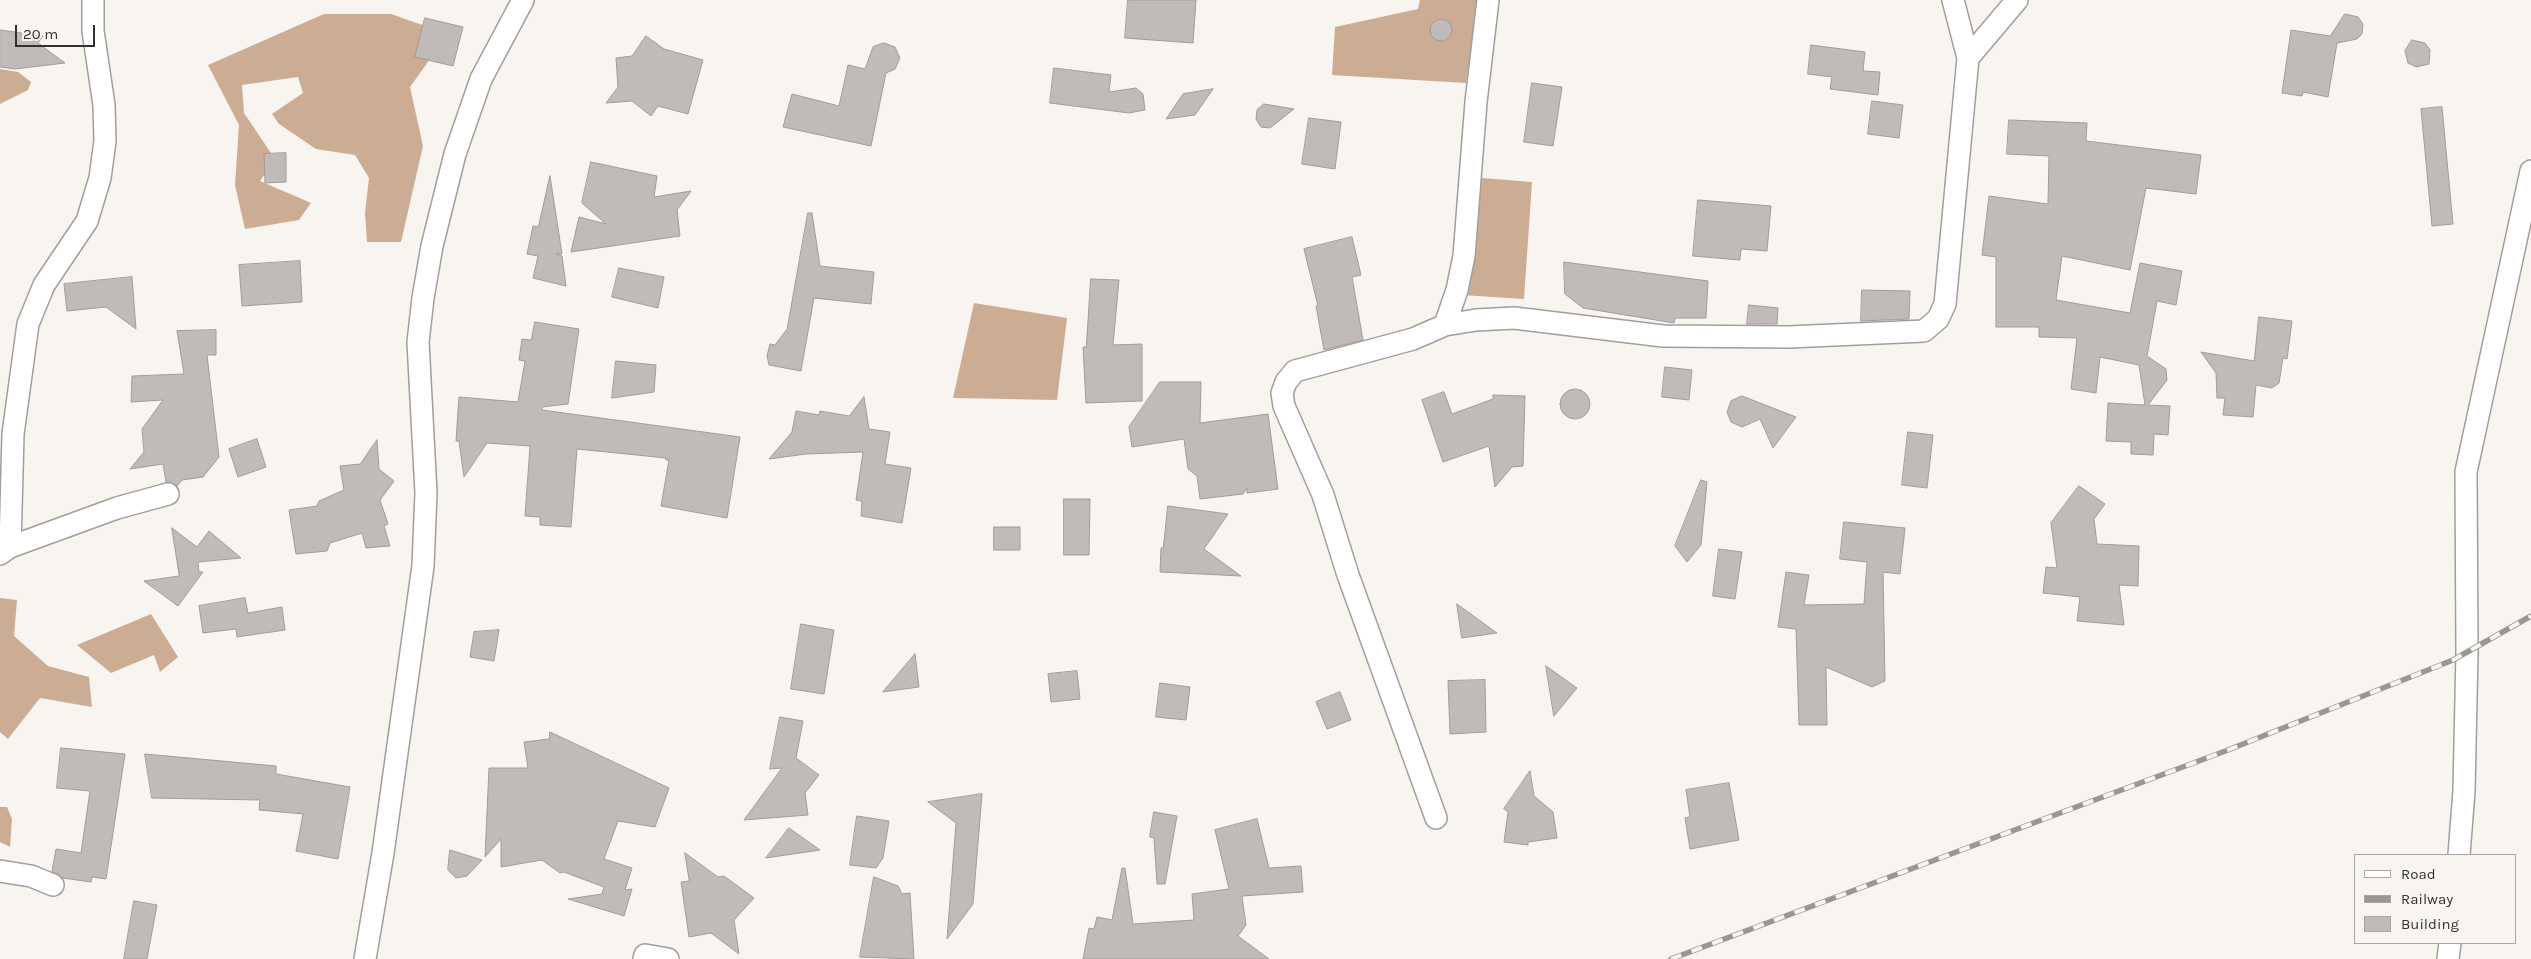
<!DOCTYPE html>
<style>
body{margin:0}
#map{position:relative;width:2531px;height:959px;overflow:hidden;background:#f8f4f0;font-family:Karla,sans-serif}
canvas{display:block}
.legend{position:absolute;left:2354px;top:854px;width:162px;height:90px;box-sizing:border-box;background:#f8f4f0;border:1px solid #a9a6a3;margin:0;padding:6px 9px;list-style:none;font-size:15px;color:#333130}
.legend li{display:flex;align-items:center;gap:10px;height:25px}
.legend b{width:25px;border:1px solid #a9a6a3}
.scale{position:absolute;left:15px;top:25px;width:80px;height:22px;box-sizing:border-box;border:2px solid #333130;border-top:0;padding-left:6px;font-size:15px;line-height:18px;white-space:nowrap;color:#333130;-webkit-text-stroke:4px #f8f4f0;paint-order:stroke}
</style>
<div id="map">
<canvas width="2531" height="959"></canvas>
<ul class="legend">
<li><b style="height:6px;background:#fff"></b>Road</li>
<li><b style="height:6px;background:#999694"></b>Railway</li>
<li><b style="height:14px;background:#c0bbb8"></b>Building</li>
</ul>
<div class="scale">20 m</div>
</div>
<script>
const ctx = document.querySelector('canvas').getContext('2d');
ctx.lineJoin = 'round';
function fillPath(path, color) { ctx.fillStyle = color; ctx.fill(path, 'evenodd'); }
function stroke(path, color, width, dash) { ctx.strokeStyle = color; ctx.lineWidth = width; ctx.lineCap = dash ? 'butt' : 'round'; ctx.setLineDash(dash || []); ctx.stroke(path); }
const forest = new Path2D(`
 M1420 0H1480L1466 83 1332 75 1335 27 1418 9Z
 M324 14H391L448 34 410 87 423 146 401 242H367L365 213 369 178 355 155 316 149 279 124 272 114 303 93 298 77 242 85 244 113 275 159 260 181 311 203 299 220 245 229 235 185 239 125 208 65Z
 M0 69 18 72 31 82 28 90 0 104Z
 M1470 177 1532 182 1524 299 1462 295Z
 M974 303 1067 318 1057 400 953 398Z
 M0 598 17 600 14 636 48 666 89 677 92 707 40 698 8 739 0 732Z
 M151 614 178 657 160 672 154 655 111 673 77 645Z
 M0 807H7L12 819 10 847 0 842Z`);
const building = new Path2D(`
 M1128 0H1196L1193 43 1125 38Z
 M2345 14 2358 17 2363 24 2362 34 2357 39 2337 43 2328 97 2303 92 2302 96 2282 93 2291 30 2330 36Z
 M425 18 463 27 453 66 415 57Z
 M1430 30a11 11 0 1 1 22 0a11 11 0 1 1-22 0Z
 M0 30 43 36 38 43 65 63 15 69 0 67Z
 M646 36 664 49 703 60 688 114 658 106 651 116 632 101 606 103 618 87 616 58 632 56Z
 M2412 40 2425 43 2430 50 2429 64 2416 67 2408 63 2405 51Z
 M884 43 895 47 900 58 895 69 886 73 871 146 783 127 792 94 839 106 848 65 865 69 873 47Z
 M1811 45 1865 52 1863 71 1880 72 1878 95 1830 89 1832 77 1808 74Z
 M1054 68 1111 75 1109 92 1136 88 1143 94 1145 110 1129 113 1050 103Z
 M1532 83 1562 87 1553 146 1524 142Z
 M1213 89 1195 115 1166 119 1183 94Z
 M1872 101 1903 105 1899 138 1868 134Z
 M1264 104 1294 109 1270 128 1261 127 1256 119 1257 110Z
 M2442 107 2453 224 2432 226 2421 109Z
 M1309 118 1341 122 1335 169 1302 164Z
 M2009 120 2087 123 2086 141 2201 155 2196 194 2146 188 2130 270 2062 256 2056 300 2130 313 2140 263 2182 271 2176 305 2157 301 2147 356 2166 369 2167 380 2148 405 2170 406 2168 435 2154 434 2153 455 2131 454V442L2106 441 2108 403 2145 405 2139 365 2100 357 2096 393 2071 389 2077 338 2039 337V327H1996V257L1982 255 1989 196 2048 204 2049 156 2007 154Z
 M286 153V182L265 183 264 154Z
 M591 162 657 176 654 197 691 191 677 210 680 236 571 252 579 217 606 224 582 203Z
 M550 176 562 254H556L562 256 566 286 533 278 538 256 527 254 533 226 538 227Z
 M1698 200 1771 206 1767 251 1741 249 1740 260 1693 256Z
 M808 213H812L820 266 874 272 871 304 814 298 801 371 769 365 767 356 770 344 775 345 787 329Z
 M1352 237 1361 275 1352 277 1363 340 1324 350 1316 306H1318L1304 249Z
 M300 261 302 302 242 306 239 265Z
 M1564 262 1708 281 1706 318H1675L1674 323 1583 308 1565 294Z
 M619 268 664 277 658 308 612 297Z
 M132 277 136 329 106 307 67 311 64 284Z
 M1091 279 1119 280 1113 345 1142 344V401L1086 403 1083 347H1086Z
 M1862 290 1910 291 1909 319 1861 321Z
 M1749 305 1778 308 1777 324H1747Z
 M2259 317 2292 321 2287 359 2283 358 2279 383 2272 388 2256 385 2253 417 2223 415 2225 398H2217L2216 373 2201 352 2254 361Z
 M535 322 579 329 568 404 542 407V410L740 437 727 518 661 506 669 460H666V458L577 449 571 527 540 525V517L525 516 530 446 487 443 464 477 459 441H456L459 397 518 402 525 361 519 360 522 339 531 340Z
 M216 330V355H207L219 457 203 477 182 480 177 486 166 482 163 464 130 469 144 452 142 429 163 400 131 402 132 376 184 374 177 331Z
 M616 361 656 365 654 392 612 398Z
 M1665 367 1692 370 1689 400 1662 397Z
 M1160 382H1201L1200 423 1268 414 1278 489 1247 493V488L1243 494 1200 499 1197 476 1188 469 1184 439 1132 447 1129 427Z
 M1560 404a15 15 0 1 1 30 0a15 15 0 1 1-30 0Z
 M1444 392 1452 414 1493 399V395L1525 396 1523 466 1512 467 1495 487 1489 446 1443 462 1422 400Z
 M1742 396 1796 417 1773 448 1760 419 1742 427 1731 422 1727 412 1731 401Z
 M864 397 869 429 890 432 885 464 911 468 902 523 861 516 862 501 856 500 863 452 806 454 769 459 792 432 796 411 819 415 820 411 849 416Z
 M1908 432 1933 435 1927 488 1902 485Z
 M257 439 266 467 238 477 229 449Z
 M377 440 379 469 394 481 380 500 388 524 384 526 390 546 366 548 362 533 330 543 327 551 296 554 289 510 317 506 319 501 344 490 340 466 360 464Z
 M1701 480 1707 482 1701 545 1687 562 1675 546Z
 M2079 486 2105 504 2094 519 2097 544 2139 546 2138 586 2119 585 2124 625 2077 621 2080 597 2043 593 2046 567 2057 568 2051 523Z
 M1064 499H1090L1089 555H1064Z
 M1168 506 1228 514 1204 549 1241 576 1160 572 1161 548H1163Z
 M1844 522 1905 528 1900 574 1883 572 1885 681 1872 687 1826 667 1827 725H1799L1796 629 1778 627 1786 572 1809 575 1804 605 1864 604 1867 562 1840 559Z
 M994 527H1020V550H994Z
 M172 528 197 547 209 531 241 558 198 562 199 572H203L178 606 144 581 179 576Z
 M1719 549 1742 552 1735 599 1713 596Z
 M245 598 248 613 282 607 285 630 237 637 236 629 203 633 199 606Z
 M1457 604 1497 633 1462 638Z
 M801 624 834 630 824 694 791 689Z
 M499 630 494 661 470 657 474 632Z
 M915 654 919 687 883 692Z
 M1546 666 1577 688 1554 716Z
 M1077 671 1080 699 1051 702 1048 674Z
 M1485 680 1486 732 1450 734 1448 681Z
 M1160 683 1190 687 1186 720 1156 717Z
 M1340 692 1351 720 1327 729 1316 702Z
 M780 717 803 721 796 758 819 775 805 793 808 815 744 820 782 768 770 769Z
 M550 732 669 788 655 827 618 821 604 859 632 868 625 890 632 889 624 916 568 899 602 894 604 887 564 872 560 873 542 860 501 867V839L485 857 489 768H528L524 742 549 739Z
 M61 748 125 754 106 879 92 877 91 882 63 878 52 871 56 849 81 853 90 791 57 788Z
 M145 754 276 766V774L350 787 338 859 296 851 303 814 259 810 260 800 152 798Z
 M1530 771 1534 796 1553 812 1557 838 1528 842V845L1504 842 1508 812 1504 809Z
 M1729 783 1739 840 1690 849 1685 818 1690 817 1686 790Z
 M982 794 973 904 947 939 956 823 928 802Z
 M1154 812 1177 816 1165 884H1157L1154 838 1150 837Z
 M857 816 889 821 883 858 876 868 850 865Z
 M1257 819 1269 868 1301 866 1303 892 1242 896 1246 925 1238 936 1269 959H1083L1089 928 1094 929 1097 917 1112 920 1122 868H1125L1133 924 1194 920 1192 894 1229 889 1215 830Z
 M789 828 820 850 766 858Z
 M450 850 482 860 467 876 456 878 448 870Z
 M685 853 718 877 724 876 754 898 734 920 739 954 711 933 689 937 681 882 689 881Z
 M874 877 898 886 902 894 910 893 914 959 860 957Z
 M134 901 157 905 147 959H124Z`);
const street = new Path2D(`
 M1968 58 2017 0
 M1445 325 1457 290 1464 256 1476 102 1488 0
 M10 547 13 434 28 324 44 285 87 221 100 178 105 141 104 105 93 31V0
 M0 554 10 547 117 508 168 494
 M1436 818 1348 575 1323 495 1284 406 1282 393 1286 382 1295 371 1413 339 1445 325 1476 320 1514 318 1663 336 1789 337 1924 331 1938 319 1945 304 1968 58 1953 0
 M2459 855 2464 791 2467 652 2466 472 2531 171
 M0 871 31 876 53 885
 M365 959 383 853 423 566 426 493 418 342 423 298 432 246 455 154 481 79 523 0
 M644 959 645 955 668 959
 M2448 959 2450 943`);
const rail = new Path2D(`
 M1671 959 2228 750 2453 660 2531 616`);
fillPath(forest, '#ccad94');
fillPath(building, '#c0bbb8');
stroke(building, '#a09c99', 1);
stroke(street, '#a29e9b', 24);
stroke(street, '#fff', 21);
stroke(rail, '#999694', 5.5);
stroke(rail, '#f8f4f0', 4, [11]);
</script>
